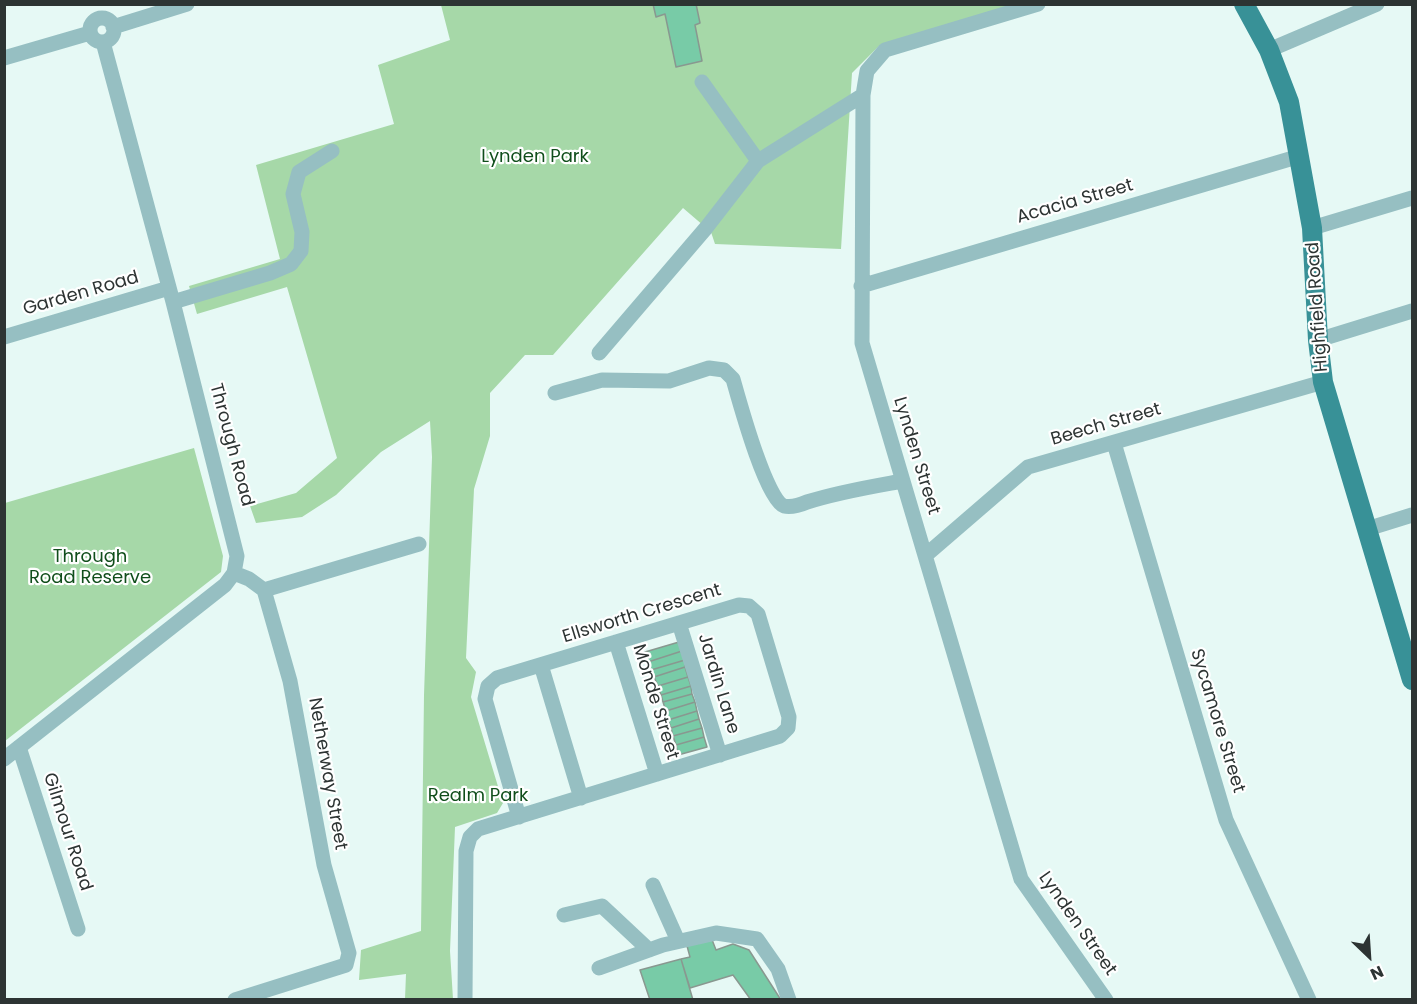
<!DOCTYPE html>
<style>
body{margin:0}
#map{position:relative;width:1417px;height:1004px;overflow:hidden;background:#e6f9f5;font-family:Poppins,sans-serif}
canvas{display:block}
.frame{position:absolute;inset:0;border:6px solid #2d3433;pointer-events:none}
.north{position:absolute;left:1339px;top:926px;width:60px;height:60px;-webkit-text-stroke:4px #fff;paint-order:stroke;rotate:155deg;font-size:16px;font-weight:700;line-height:24px;text-align:center;color:#2d3433}
.north::after{content:'';display:block;margin:auto;width:21px;height:27px;background:#2d3433;clip-path:polygon(50% 0,100% 100%,50% 72%,0 100%)}
</style>
<div id="map">
<canvas width="1417" height="1004"></canvas>
<div class="frame"></div>
<div class="north">N</div>
</div>
<script>
const ctx = document.querySelector('canvas').getContext('2d');
ctx.lineJoin = 'round';
function fillPath(path, color) { ctx.fillStyle = color; ctx.fill(path, 'evenodd'); }
function stroke(path, color, width, dash) { ctx.strokeStyle = color; ctx.lineWidth = width; ctx.lineCap = dash ? 'butt' : 'round'; ctx.setLineDash(dash || []); ctx.stroke(path); }
function write(font, color, halo, rows, align = 'center') {
  ctx.font = font + ' Poppins,sans-serif'; ctx.lineWidth = 4.5; ctx.setLineDash([]); ctx.textBaseline = 'middle'; ctx.strokeStyle = halo; ctx.fillStyle = color; for (const [text, x, y, turn = 0] of rows) {
    ctx.save(); ctx.translate(x, y); ctx.rotate((+turn || 0) * Math.PI / 180); ctx.textAlign = isNaN(turn) ? turn : align; if (halo) ctx.strokeText(text, 0, 0); ctx.fillText(text, 0, 0); ctx.restore();
  }
}
const green = new Path2D(`
 M441 5H1011L880 45 852 73 841 249 715 244 711 232 683 208 553 355H525L490 393V436L474 489 466 658 476 672 471 697 503 803 497 813 455 827 450 951 453 999H405L406 974 359 980 361 950 421 931 424 695 432 457 430 421 381 452 336 495 302 517 256 523 250 506 296 493 337 458 287 287 197 314 189 286 280 259 256 165 394 124 378 65 450 40Z
 M194 448 223 556 221 572 5 741V503Z`);
const building = new Path2D(`
 M653 4H696L700 23 695 25 702 61 676 67 665 14 656 17Z
 M679 642 682 651 648 662 645 652Z
 M682 651 685 660 651 670 648 662Z
 M685 660V667L654 677 651 670Z
 M685 667 688 677 658 686 654 677Z
 M688 677 691 686 661 695 658 686Z
 M691 686 692 694 663 702 661 695Z
 M692 694 695 702 666 711 663 702Z
 M695 702 697 711 668 720 666 711Z
 M697 711 699 719 671 728 668 720Z
 M699 719 702 728 673 736 671 728Z
 M702 728 704 737 676 745 673 736Z
 M704 737 707 747 678 755 676 745Z
 M711 937 716 950 733 944 749 950 781 1000H751L733 975 690 988 681 959 690 957 687 946Z
 M681 959 693 1000H650L640 970Z`);
const minor = new Path2D(`
 M1038 4 885 50 867 71 863 95 862 343 1021 879 1106 1000
 M90 30a12 12 0 1 1 24 0a12 12 0 1 1-24 0Z
 M113 27 187 4
 M1269 50 1377 4
 M4 58 90 33
 M702 82 758 161 863 95
 M1312 228 1412 198
 M861 286 1300 156
 M173 302 270 273 291 264 301 251 302 232 293 194 299 172 332 151
 M4 337 169 288
 M1318 340 1412 311
 M599 353 706 228 758 161
 M555 393 602 380 669 381 709 368 724 370 733 379C739 400 766 500 784 506 792 508 800 505 807 502 838 492 869 487 902 481
 M1114 443 1226 820 1309 1000
 M1367 529 1412 515
 M926 555 1028 467 1323 382
 M234 573 249 579 264 590 290 681 324 865 349 953 346 965 235 1000
 M264 590 419 544
 M679 623 720 755
 M616 642 657 774
 M541 665 581 798
 M19 747 78 929
 M4 759 225 585 234 573 237 556 173 302 103 42
 M653 885 678 941
 M564 915 602 906 649 950
 M599 968 663 945 716 933 757 939 778 969 789 1000
 M465 1000 466 851 470 837 478 829 780 736 788 728 789 717 758 614 749 606 739 605 497 678 488 686 485 699 519 817`);
const major = new Path2D(`
 M1244 4 1269 50 1289 102 1312 228 1318 340 1323 382 1412 680`);
const parkNames = [
 ["Lynden Park",535,157],
 ["Through",90,557],
 ["Road Reserve",90,578],
 ["Realm Park",478,796]
];
const streetNames = [
 ["Acacia Street",1075,202,-16],
 ["Garden Road",81,294,-16],
 ["Highfield Road",1318,307,-94],
 ["Beech Street",1106,425,-16],
 ["Through Road",231,445,75],
 ["Lynden Street",916,456,73],
 ["Ellsworth Crescent",642,614,-17],
 ["Jardin Lane",718,684,73],
 ["Monde Street",655,702,73],
 ["Sycamore Street",1217,721,73],
 ["Netherway Street",327,774,80],
 ["Gilmour Road",67,832,72],
 ["Lynden Street",1077,924,55]
];
fillPath(green, '#a6d8a8');
fillPath(building, '#78cba7');
stroke(building, '#899890', 1.5);
stroke(minor, '#96bfc2', 15);
stroke(major, '#389197', 20);
write('18px', '#104e1b', '#fff', parkNames);
write('18px', '#2d3433', '#fff', streetNames);
</script>
